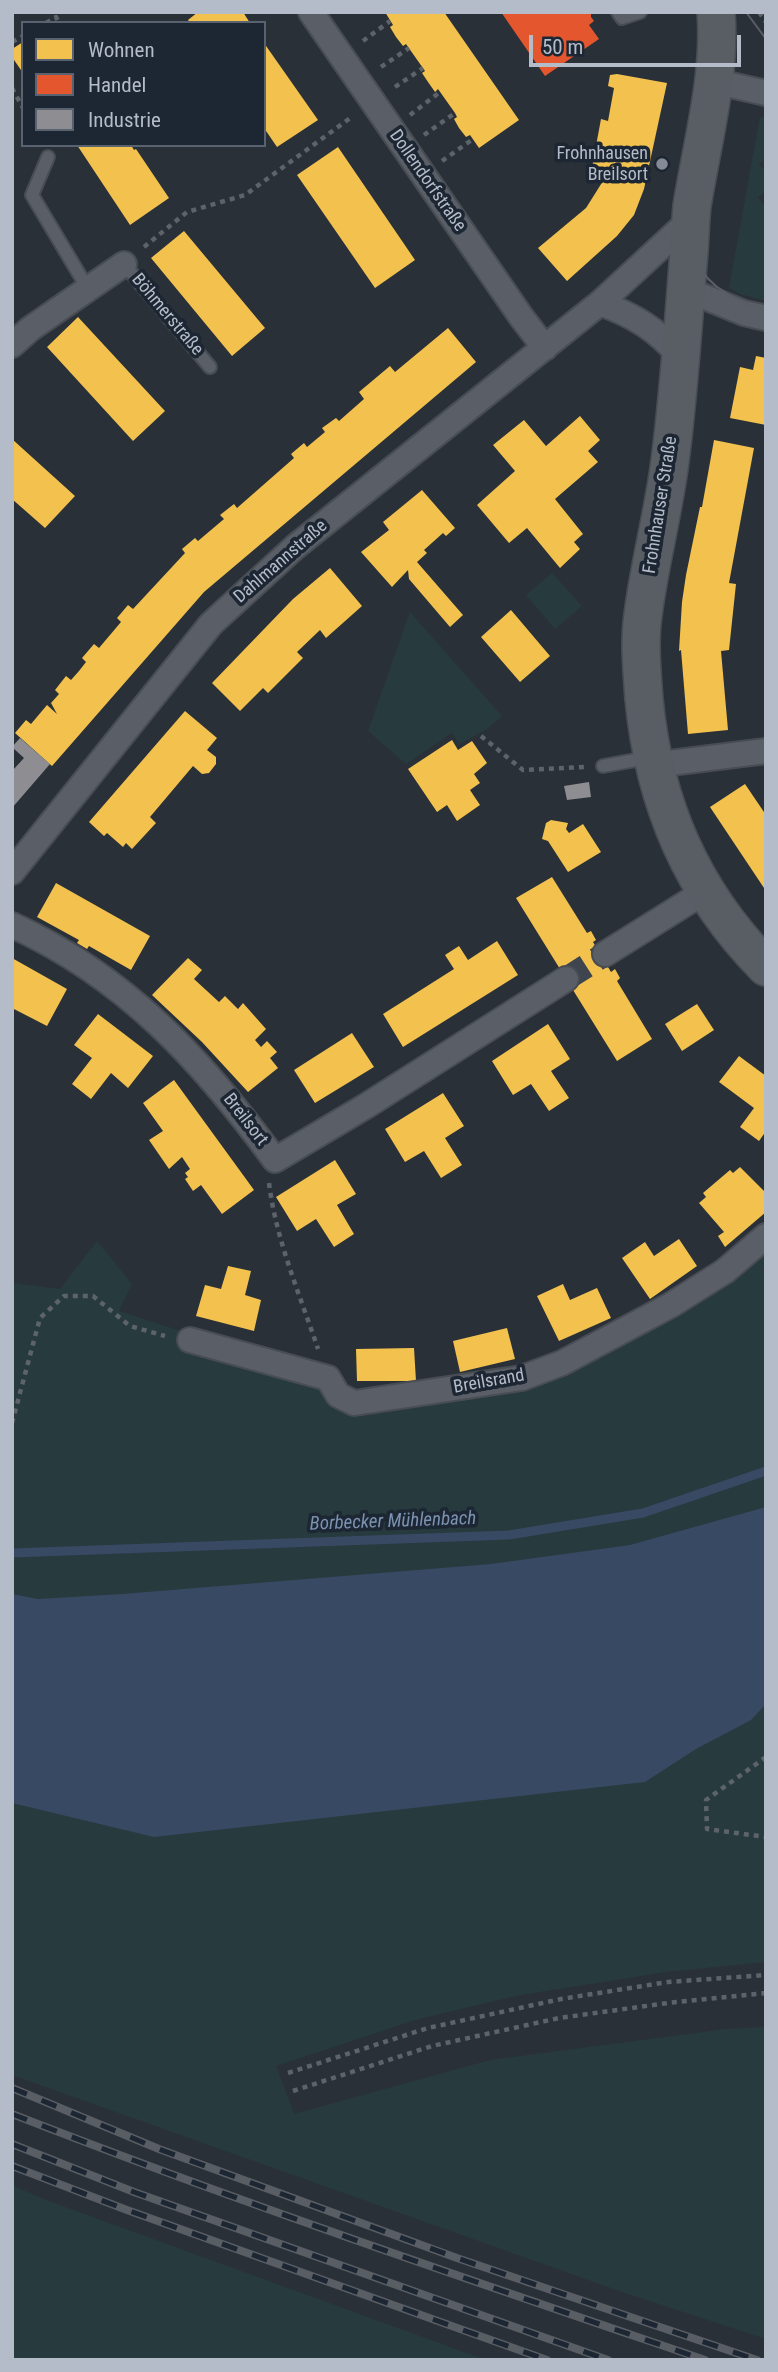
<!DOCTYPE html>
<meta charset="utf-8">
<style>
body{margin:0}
#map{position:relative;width:778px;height:2372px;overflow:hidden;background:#2a3038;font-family:"Roboto Condensed",sans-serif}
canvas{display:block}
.frame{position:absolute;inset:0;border:14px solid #b4bcc9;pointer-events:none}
.legend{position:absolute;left:21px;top:21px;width:245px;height:126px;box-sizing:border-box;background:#1d2633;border:2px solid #59626f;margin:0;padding:9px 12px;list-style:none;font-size:21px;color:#b4bcc9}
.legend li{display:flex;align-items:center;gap:14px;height:35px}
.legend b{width:35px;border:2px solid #59626f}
.scale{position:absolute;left:529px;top:35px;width:212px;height:32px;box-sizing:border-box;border:4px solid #b4bcc9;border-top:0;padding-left:9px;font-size:21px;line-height:24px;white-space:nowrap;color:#b4bcc9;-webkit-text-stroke:5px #1d2633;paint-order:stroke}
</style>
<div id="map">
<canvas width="778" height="2372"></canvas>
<div class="frame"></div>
<ul class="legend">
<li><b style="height:19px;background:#f2c14e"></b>Wohnen</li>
<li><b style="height:19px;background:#e4572e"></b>Handel</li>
<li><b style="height:19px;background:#8d8d92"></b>Industrie</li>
</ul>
<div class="scale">50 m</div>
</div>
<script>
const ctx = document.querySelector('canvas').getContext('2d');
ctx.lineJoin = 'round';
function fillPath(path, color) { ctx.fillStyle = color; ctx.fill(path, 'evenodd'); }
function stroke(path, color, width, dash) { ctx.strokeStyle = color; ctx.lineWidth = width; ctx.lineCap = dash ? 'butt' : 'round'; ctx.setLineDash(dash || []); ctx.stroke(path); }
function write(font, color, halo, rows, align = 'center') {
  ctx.font = font + ' "Roboto Condensed",sans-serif'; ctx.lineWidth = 7; ctx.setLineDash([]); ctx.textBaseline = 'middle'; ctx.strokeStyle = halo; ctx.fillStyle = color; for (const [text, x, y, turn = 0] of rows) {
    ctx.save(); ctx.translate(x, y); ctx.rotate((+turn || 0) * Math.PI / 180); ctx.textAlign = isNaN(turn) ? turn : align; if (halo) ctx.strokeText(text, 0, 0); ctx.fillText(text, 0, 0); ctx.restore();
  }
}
const green = new Path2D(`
 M766 116V159L759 164 766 172V191L758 197 766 208V301L740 294 729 288 760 117Z
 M552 573 582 606 555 629 526 595Z
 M410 612 502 716 487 729 460 744 452 733 406 764 368 731Z
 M97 1241 132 1284 119 1311 190 1334 313 1383 335 1399 591 1360 675 1319 766 1253V1962L666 1972 515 1996 415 2020 276 2066 294 2114 490 2060 726 2029 766 2027V2339L622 2292 12 2075V1283L60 1289Z
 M12 2185 46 2200 486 2360H12Z`);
const water = new Path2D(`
 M766 1507V1704L751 1720 696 1749 645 1782 154 1837 12 1803V1594L38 1599 122 1594 491 1564 630 1545Z`);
const homes = new Path2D(`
 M198 12H243L250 23H190L188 20Z
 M385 12H444L519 120 479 148 470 135 466 137 459 128 454 119 457 117 455 113 438 89 435 92 428 82 422 73 425 71 406 44 403 46 396 37 390 27 393 25Z
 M23 42V73L12 57V49Z
 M264 43 318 120 277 147 264 128Z
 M617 74 667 83 644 189 634 215 617 236 567 281 538 248 586 208 603 181 590 178 601 119 608 121 614 88 608 86 610 75Z
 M77 145H131L134 150 136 149 169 198 130 225Z
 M338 147 415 260 375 288 297 175Z
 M184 231 265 328 232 356 151 258Z
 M78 317 165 411 133 441 47 347Z
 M448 328 476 362 204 592 52 766 15 733 26 720 31 724 47 705 57 714 51 703 59 694 55 690 66 676 71 680 79 671 86 662 82 658 94 644 99 648 121 622 117 618 128 605 133 609 185 553 182 549 195 538 198 541 224 519 220 515 234 504 237 508 294 458 291 454 304 443 307 447 325 432 322 428 336 418 339 421 364 399 359 392 390 366 395 372Z
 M756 356 766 358V425L730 418 740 367 753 370Z
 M580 416 600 440 588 451 598 462 555 499 583 534 574 542 580 549 560 568 527 528 509 543 477 505 515 471 493 445 524 420 546 446Z
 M12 439 75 496 45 528 12 499Z
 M714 440 754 448 729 583 736 584 729 650 721 651 728 730 688 734 681 650 679 651 682 602 686 575 700 507H702Z
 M422 490 455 528 446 536 443 533 424 550 427 553 417 562 463 615 450 627 409 579 408 570 392 587 361 552 389 530 383 522Z
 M330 568 362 606 326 638 320 630 297 652 303 658 268 693 263 688 240 711 212 683 293 599Z
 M511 610 550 656 520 682 481 637Z
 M185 711 217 738 207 750 216 757V764L209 773 202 774 193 766 150 817 156 823 132 849 126 843 123 847 107 833 104 836 89 822Z
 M452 740 458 750 472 741 487 763 474 774 480 783 470 790 480 805 457 821 447 805 437 812 408 769Z
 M745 784 766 815V891L710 807Z
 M551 820 568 823 566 829 569 833 583 824 601 852 568 872 548 841 542 839 546 823Z
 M552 877 587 933 591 931 596 940 593 942 611 972 615 969 620 978 617 981 652 1039 617 1061 516 898Z
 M56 883 150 936 131 970 89 946 87 949 77 943 79 940 37 917Z
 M497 941 518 975 403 1047 383 1014 454 969 445 955 459 946 468 960Z
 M12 958 67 989 47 1026 12 1008Z
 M188 958 202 970 194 979 219 1002 225 996 238 1009 243 1003 266 1029 255 1040 261 1047 267 1041 277 1052 270 1058 278 1068 248 1092 202 1042 152 995Z
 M697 1004 714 1030 682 1051 665 1024Z
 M98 1014 153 1056 128 1088 111 1073 91 1099 72 1084 92 1058 74 1045Z
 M548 1024 570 1059 551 1071 569 1098 549 1111 531 1084 513 1095 492 1061Z
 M352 1033 374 1067 315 1103 294 1070Z
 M739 1056 766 1076V1131L759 1141 740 1127 754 1108 719 1082Z
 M174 1080 254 1190 222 1214 201 1185 193 1191 185 1179 188 1177 185 1173 190 1169 182 1157 169 1169 149 1140 163 1131 143 1103Z
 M443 1093 464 1126 445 1138 462 1165 441 1178 424 1151 405 1162 385 1129Z
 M335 1160 356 1194 337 1205 354 1234 334 1247 316 1219 297 1231 276 1197Z
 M740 1167 766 1193V1212L725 1247 718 1236 724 1232 699 1203 706 1197 703 1193 730 1170 733 1173Z
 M679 1239 697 1266 650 1299 622 1258 645 1242 654 1256Z
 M228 1266 251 1271 245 1295 261 1300 254 1331 196 1316 205 1285 221 1289Z
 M563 1284 570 1300 597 1288 611 1318 559 1341 537 1296Z
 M507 1328 515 1359 460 1372 453 1341Z
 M414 1348 416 1381H357L356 1349Z`);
const shops = new Path2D(`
 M501 12H591V17L594 21 589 25 599 39 545 76Z`);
const industry = new Path2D(`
 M20 738 50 764 12 808V771L24 758 12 747Z
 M589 782 591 797 567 800 564 786Z`);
const stream = new Path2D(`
 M12 1553 509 1535 643 1513 766 1471`);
const streetTunnel = new Path2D(`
 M566 979 605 954`);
const path = new Path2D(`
 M759 12 766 22
 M46 23 56 17 59 23
 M363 41 390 21
 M12 42 23 36
 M381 67 409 48
 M395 87 423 68
 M12 88 23 108
 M410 115 440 92
 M424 135 455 113
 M442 161 473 139
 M144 247 187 212 245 195 353 116
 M481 736 523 770 585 767
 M269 1183C276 1240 300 1295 318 1349
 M12 1423 40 1318 64 1296H93L130 1326 165 1336
 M766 1757 706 1800 707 1829 766 1837
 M288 2073 428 2028 561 1999 668 1982 766 1975
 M293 2091 432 2046 559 2018 668 2003 766 1993`);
const lane = new Path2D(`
 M618 12 622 18 640 12
 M48 157 32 195 88 289
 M124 264 210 367
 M603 766 652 757`);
const street = new Path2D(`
 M311 12 522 318 545 348
 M713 81 766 93
 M685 289 744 313 766 318
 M600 303C635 316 656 329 681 357
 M12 345 30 329 124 264
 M654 765 766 751
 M12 872 211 624 295 547 600 303 691 219
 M12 925C126 977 202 1060 275 1160L366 1106 566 979
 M605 954 704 892
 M190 1340 328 1378 338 1395 354 1403 522 1378 562 1363 671 1305 725 1271 766 1236`);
const secondary = new Path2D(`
 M716 12C721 76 702 143 692 206 690 225 690 244 688 264 683 327 679 390 671 453 665 507 650 560 643 615 639 642 642 672 644 699 654 804 692 892 766 967`);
const tram = new Path2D(`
 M709 12C709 24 710 38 708 50 700 119 648 247 726 293 738 300 752 307 766 309
 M746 12 766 39`);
const rail = new Path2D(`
 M12 2088 159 2149 457 2258 757 2360
 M12 2114C241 2203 473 2281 705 2360
 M12 2144 134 2192 608 2360
 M12 2166 127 2210 547 2360`);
const markers = [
 [662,164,7,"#848b96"]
];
const poiNames = [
 ["Frohnhausen",648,154],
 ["Breilsort",648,175]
];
const streetNames = [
 ["Dollendorfstraße",427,181,55],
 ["Böhmerstraße",167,315,50],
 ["Frohnhauser Straße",661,505,-81],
 ["Dahlmannstraße",281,562,-41],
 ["Breilsort",245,1120,52],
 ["Breilsrand",489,1382,-10]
];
const waterNames = [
 ["Borbecker Mühlenbach",393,1522,-2]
];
fillPath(green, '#273a3e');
fillPath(water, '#384963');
fillPath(homes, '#f2c14e');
fillPath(shops, '#e4572e');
fillPath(industry, '#8d8d92');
stroke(stream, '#384963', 9);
stroke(streetTunnel, '#3f454e', 24, [24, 12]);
stroke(lane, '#484c53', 16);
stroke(street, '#484c53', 28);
stroke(secondary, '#484c53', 40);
stroke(path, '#5d636a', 4.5, [5, 5]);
stroke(lane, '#5a5e66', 12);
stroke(street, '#5a5e66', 24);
stroke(secondary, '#595d64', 37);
stroke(tram, '#595d64', 2);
stroke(rail, '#595d64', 8);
stroke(rail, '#1d2633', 5, [16]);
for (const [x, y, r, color] of markers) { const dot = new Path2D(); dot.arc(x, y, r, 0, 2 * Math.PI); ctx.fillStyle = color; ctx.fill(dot); stroke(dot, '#1d2633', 2.5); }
write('18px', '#b4bcc9', '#1d2633', poiNames, 'right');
write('18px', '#b4bcc9', '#1d2633', streetNames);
write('italic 19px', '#7c92b1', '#1d2633', waterNames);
</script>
